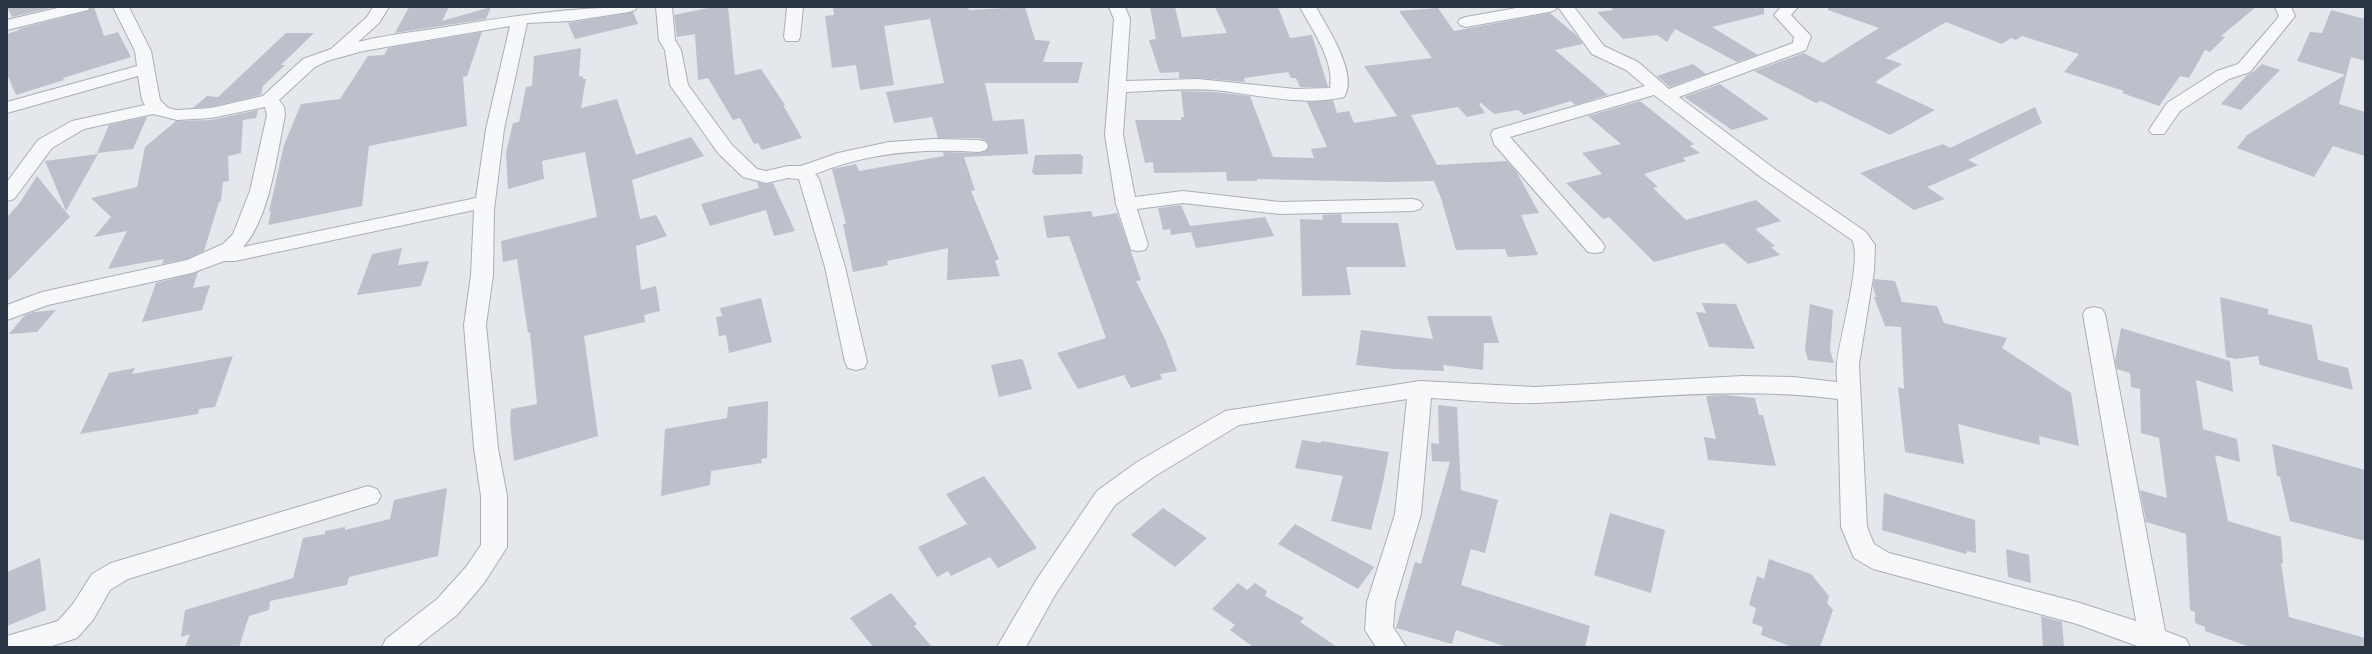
<!DOCTYPE html>
<style>
body{margin:0}
#map{position:relative;width:2372px;height:654px;overflow:hidden;background:#e4e7ec;font-family:Poppins,sans-serif}
canvas{display:block}
.frame{position:absolute;inset:0;border:8px solid #2b3445;pointer-events:none}
</style>
<div id="map">
<canvas width="2372" height="654"></canvas>
<div class="frame"></div>
</div>
<script>
const ctx = document.querySelector('canvas').getContext('2d');
ctx.lineJoin = 'round';
function fillPath(path, color) { ctx.fillStyle = color; ctx.fill(path, 'evenodd'); }
function stroke(path, color, width, dash) { ctx.strokeStyle = color; ctx.lineWidth = width; ctx.lineCap = dash ? 'butt' : 'round'; ctx.setLineDash(dash || []); ctx.stroke(path); }
const building = new Path2D(`
 M7 7H55L12 17Z
 M91 7H94L104 36 118 32 131 57 63 78 64 80 16 95 7 74V34L19 30 18 29 88 11Z
 M409 7H449L442 21 491 7 486 19 395 33Z
 M713 7H728L735 75 761 69 785 105H783L802 138 762 150 758 143 754 144 740 118 733 120 708 78 698 80 695 34 677 37 674 15Z
 M833 7H968L969 10 1025 7 1035 40 1050 41 1043 62H1083L1078 83H985L993 121 1024 119 1028 154 964 157 975 190 971 191 999 259 995 261 1000 276 947 280 948 248 887 261 888 265 853 272 843 224H846L832 169 856 164 859 171 944 156 943 152 979 153 986 151 989 145 986 141 979 138H938L932 117 894 123 886 92 944 83 930 19 884 26 894 85 860 90 856 65 832 68 825 16 834 15Z
 M1150 7H1175L1182 37 1227 33 1215 7H1278L1290 38 1312 35 1328 87H1300L1296 78H1291L1288 72 1244 78 1245 82 1198 78H1179V72L1160 73 1149 40 1156 39Z
 M1610 7H1764V14L1712 27 1758 55 1737 62 1675 29 1667 42 1657 35 1623 39 1597 12 1613 10Z
 M1828 7H2256L2221 36 2225 37 2210 52 2205 50 2189 78 2180 76 2159 106 2122 93 2124 91 2064 72 2079 54 2022 36 2016 40 2011 38 2002 44 1946 22 1885 58 1902 64 1875 82 1935 110 1890 135 1821 101 1816 103 1754 71 1804 53 1823 63 1879 28 1828 10Z
 M1438 8 1454 31 1550 13 1577 36 1583 44 1555 50 1608 95 1575 105 1571 101 1524 115 1518 110 1494 114 1481 103 1479 104 1485 113 1467 117 1458 107 1411 115 1437 165 1507 161 1516 171 1539 213 1521 215 1538 255 1508 257 1505 249 1456 250 1441 198 1434 181 1389 182 1257 179V181H1227L1226 172 1154 173 1153 162 1145 163 1135 120H1181V117H1184L1181 91 1214 92 1250 96 1273 157 1314 158 1311 149 1327 147 1307 102 1333 100 1337 113 1349 111 1354 123 1397 116 1364 66 1432 58 1399 11Z
 M2331 10 2365 19V61L2351 57 2339 104 2365 112V156L2333 146 2314 177 2237 148 2247 135 2345 75 2297 61 2310 32 2322 33Z
 M633 12 638 24 575 39 568 23Z
 M482 32 467 76 463 77 467 126 369 146 362 206 268 225 271 211 269 212 284 145 301 104 340 99 368 56 384 55 388 48Z
 M286 33H314L281 65H285L263 86 261 95 211 107 193 108 207 96 218 97Z
 M581 48 579 77 583 76V79H586L581 108 617 99 636 155 691 137 704 156 632 180 640 219 656 215 667 236 636 246 641 290 656 286 660 311 644 315 645 322 584 336 598 436 514 461 510 421 511 409 537 404 530 332 528 333 517 259 503 262 501 241 597 217 585 152 542 161 544 179 508 189 506 153 513 123 519 122 526 87 532 86 534 56Z
 M1693 64 1706 74 1670 87 1657 76Z
 M2262 64 2280 70 2241 110 2221 104 2247 75 2253 72Z
 M1720 84 1769 119 1732 130 1684 97Z
 M1640 101 1694 144 1690 146 1700 153 1683 158 1686 161 1644 174 1658 187 1653 188 1686 220 1756 200 1781 221 1755 229 1775 246 1771 247 1780 255 1748 264 1724 243 1654 262 1609 217 1603 219 1566 183 1602 174 1582 153 1621 144 1588 116Z
 M2035 107 2042 123 1968 160 1978 165 1927 187 1945 199 1914 210 1860 173 1943 144 1950 148Z
 M258 110 256 118 243 120 241 153 228 156 229 181 223 182 221 201 219 202 204 251 187 259 162 264 164 259 108 269 127 231 94 237 111 217 91 198 137 187 145 147 176 121 211 120Z
 M145 117H147L133 149 97 153 109 125Z
 M98 154 66 211 45 161Z
 M1081 154V156H1083L1082 174 1034 175V173H1032L1035 155Z
 M37 176 70 217 7 282V217L19 204Z
 M757 182 766 184 773 183 795 231 774 236 766 210 710 226 701 204 759 188Z
 M1181 205 1190 226 1265 217 1274 236 1196 248 1191 232 1171 235 1170 229 1163 230 1158 208Z
 M1091 211 1093 217 1117 213 1141 280 1136 281 1165 339 1177 371 1160 374 1162 379 1131 388 1124 375 1078 389 1057 353 1106 338 1069 236 1047 238 1043 216Z
 M1341 214 1342 223H1398L1406 267H1346L1351 295 1302 296 1300 219 1323 220 1322 215Z
 M402 248 398 265 429 261 421 286 357 295 372 254Z
 M198 272 193 288 210 285 202 310 142 322 156 283Z
 M1874 279 1895 281 1902 302 1937 306 1944 323 2007 338 2002 348 2071 393 2079 446 2039 436 2040 445 1958 424 1964 464 1905 452 1898 387 1904 389 1901 327 1885 326 1874 297H1876L1873 287Z
 M2220 297 2268 309V314L2312 325 2318 360 2348 368 2353 390 2260 365 2258 356 2236 359 2226 357Z
 M761 298 772 342 729 353 726 335 719 336 716 317 722 316 720 308Z
 M1702 303 1736 304 1755 349 1709 347 1696 312 1706 313Z
 M1810 304 1833 310 1830 350 1834 363 1808 360 1805 349Z
 M56 310 37 332 9 334 25 315 34 312Z
 M1427 316H1491L1499 343H1484L1483 370 1443 365 1444 371 1394 369 1356 365 1361 330 1433 339Z
 M2121 328 2230 361 2233 392 2196 380 2203 429 2237 439 2240 462 2215 455 2228 521 2281 537 2283 564 2281 563 2289 617 2365 638V647H2250L2205 631V627L2195 623V612L2190 610 2186 534 2146 522 2140 490 2167 498 2159 438 2141 433 2140 389 2131 387 2130 373 2117 369 2115 361Z
 M233 356 215 407 199 409 198 414 80 434 109 373 135 368 132 374Z
 M1020 359 1023 360 1032 389 999 397 991 365Z
 M1724 395 1755 398 1759 415H1763L1776 466 1708 460 1704 437 1716 439 1706 396Z
 M768 401 767 458 761 459 762 463 711 471 710 485 661 496 665 429 727 418 728 407Z
 M1438 405 1457 407 1461 490 1498 500 1485 553 1471 549 1461 585 1590 626 1585 647H1507L1456 630 1452 644 1396 628 1415 562 1421 564 1450 462 1432 461 1431 443 1439 444Z
 M1302 440 1321 443V441L1389 452 1382 487 1371 530 1331 521 1343 476 1295 468Z
 M2272 444 2365 470V541L2290 521 2280 477 2277 476Z
 M984 476 1037 548 998 568 990 557 951 576 948 571 937 577 918 547 967 524 946 494Z
 M447 488 438 556 349 577 347 585 270 601 269 610 249 616 239 647H185L190 634 181 637 185 610 293 578 303 538 325 534V531L345 527V530L390 519 394 500Z
 M1884 493 1975 520 1976 553 1967 551 1966 554 1882 530Z
 M1163 508 1207 538 1175 567 1131 535Z
 M1610 513 1665 530 1651 593 1594 575Z
 M1295 524 1335 546 1374 567 1358 589 1278 544Z
 M2006 549 2029 555 2031 583 2008 577Z
 M40 558 46 610 7 626V572Z
 M1769 559 1811 574 1829 596 1827 603 1833 610 1820 647H1792L1761 635 1763 627 1752 623 1756 608 1749 605 1757 576 1764 579Z
 M1238 583 1247 590 1255 583 1267 591 1265 596 1304 618 1300 622 1337 647H1253L1230 630 1235 625 1212 609Z
 M891 593 917 624 914 626 932 647H873L850 618Z
 M2041 616 2062 622 2064 647H2043Z`);
const minor = new Path2D(`
 M62 7H90L88 10 7 30V20Z
 M113 7H129L151 51 160 100 168 108 177 110 211 108 263 96 303 59 331 49 367 17 373 7H389L379 23 358 42C385 35 413 32 440 28 505 17 571 7 637 7L635 10 629 12 571 21 527 23 504 129 494 210 493 275 486 325 498 448 507 496V547L484 583 457 615 416 647H382L386 639 437 599 466 567 481 545V496L474 448 464 325 471 275 474 210 235 261H224L192 273 48 305 7 320V305L42 292 187 260 223 244 233 234 250 191 267 115 265 107 211 118 177 120 153 114 84 129 52 148 14 199 7 201V182L38 140 72 121 145 105 142 100 138 76 7 113V102L137 66 135 51ZM510 26 486 129 476 198 243 247C270 218 277 153 285 115L284 107 279 100 315 67 327 61 363 51Z
 M656 7H672L675 40 681 50 688 85 732 145 757 169 766 171 788 166H801L838 153 889 142 934 139 979 140 986 142 988 146 986 150 979 152C923 148 868 152 815 174L819 179 845 267 867 362 864 368 856 370 848 368 845 362 825 267 799 179 788 178 766 183 743 177 718 153 670 85 665 50 659 40Z
 M787 7H803L800 37 798 41H786L784 37Z
 M1109 7H1125L1130 19 1126 81 1198 79 1295 89 1330 88C1335 61 1312 30 1300 7H1316C1327 27 1359 75 1344 97 1302 107 1256 94 1214 90 1185 88 1155 91 1126 92L1123 135 1135 197 1183 191 1280 202 1413 199 1420 201 1423 205 1420 209 1413 211 1280 214 1183 203 1137 209 1148 245 1145 250 1138 251 1131 250 1116 204 1105 135 1114 19Z
 M1522 7H1557L1555 10 1549 12 1466 27 1460 25 1458 22 1460 19 1466 17Z
 M1558 7H1574L1604 46 1638 62 1669 89 1793 43 1794 37 1774 15 1781 7H1798L1791 15 1811 36 1806 50 1679 97 1776 170 1866 232 1875 245 1874 271 1859 364 1867 527 1874 544 1889 553 2077 602 2136 621 2083 314 2086 309 2094 307 2102 309 2105 314 2165 631 2186 639 2190 647H2140L2077 624 1873 569 1854 558 1841 527 1838 399C1738 386 1637 399 1537 403 1502 404 1466 400 1431 398L1421 514 1395 602 1393 627 1406 647H1376L1365 630 1367 602 1395 514 1407 399 1239 425 1155 476 1115 505 1055 595 1026 647H997L1037 579 1097 491 1137 462 1225 411 1420 381 1535 387 1743 376 1793 377 1837 382C1837 376 1836 370 1837 364 1839 339 1863 258 1852 240L1762 178 1654 95 1510 137 1602 242 1605 247 1602 252 1595 253 1588 252 1494 144 1491 134 1493 130 1645 86 1626 70 1592 54Z
 M2275 7H2291L2295 16 2250 72 2229 79 2180 111 2164 134H2152L2149 130 2167 103 2217 71 2238 64 2278 18 2279 16Z
 M368 486 377 489 381 496 377 503 128 579 110 590 93 620 77 638 49 647H7V636L58 621 73 604 92 574 111 563Z`);
fillPath(building, '#bbc0ca');
stroke(minor, '#a9aeb7', 2);
fillPath(minor, '#f7f8fa');
</script>
